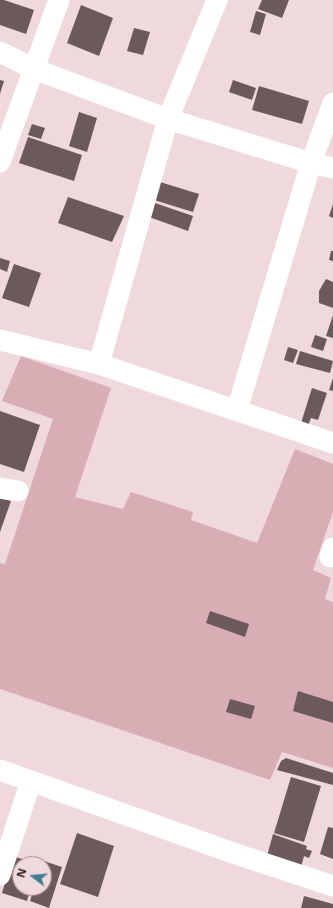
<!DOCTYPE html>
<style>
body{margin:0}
#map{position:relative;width:333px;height:908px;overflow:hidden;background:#f0d9dc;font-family:"Noto Sans",sans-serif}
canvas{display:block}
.north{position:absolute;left:12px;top:856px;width:40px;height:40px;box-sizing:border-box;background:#f0d9dc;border:1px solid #9d8c8e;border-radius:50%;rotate:286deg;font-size:11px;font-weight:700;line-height:16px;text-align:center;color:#201819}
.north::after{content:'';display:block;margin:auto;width:14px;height:18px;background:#417e95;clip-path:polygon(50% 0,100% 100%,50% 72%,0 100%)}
</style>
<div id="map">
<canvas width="333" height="908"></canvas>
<div class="north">N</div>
</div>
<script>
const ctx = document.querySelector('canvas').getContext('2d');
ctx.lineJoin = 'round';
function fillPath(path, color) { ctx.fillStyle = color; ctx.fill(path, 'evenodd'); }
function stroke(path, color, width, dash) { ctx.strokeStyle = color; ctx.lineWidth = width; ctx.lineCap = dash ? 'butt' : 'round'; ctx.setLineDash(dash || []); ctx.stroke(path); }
const green = new Path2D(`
 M21 356 111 388 75 497 123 509 131 492 193 512 191 520 257 543 295 449 333 464V512L313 570 331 578 325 599 333 602V768L282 752 270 780 0 689V563L5 564 53 419 2 401Z`);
const building = new Path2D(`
 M0 0H4L34 10 26 34 0 25Z
 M262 0H289L282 18 258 9Z
 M81 5 113 18 99 56 67 43Z
 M256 11 266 14 260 35 250 32Z
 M134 28 150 32 143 55 127 51Z
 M0 80 4 81 0 94Z
 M233 80 256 88 252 100 229 92Z
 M259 86 309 101 302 124 252 110Z
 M79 112 97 118 87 152 69 146Z
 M32 124 45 128 41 139 28 135Z
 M28 137 82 155 74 181 19 163Z
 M160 182 199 194 193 212 154 200Z
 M68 197 124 216 112 242 58 223Z
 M155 203 193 216 188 231 149 217Z
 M333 204V218L329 216Z
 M331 251H333V261L329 260Z
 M0 258 10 261 7 272 0 269Z
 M14 264 41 273 29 307 2 298Z
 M326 279 333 282V308L319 303V291Z
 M333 315V338L326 336Z
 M315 335 327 339 323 351 311 347Z
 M288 347 298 350 293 363 284 360Z
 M300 351 333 361 330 373 296 364Z
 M333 378V391L329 390Z
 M312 388 327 393 318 420 311 418 308 426 301 423Z
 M0 411 40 425 24 472 0 464Z
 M0 498 11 501 0 532Z
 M210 611 249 624 245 637 206 623Z
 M298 691 333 702V723L293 711Z
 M230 699 255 706 251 719 226 712Z
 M286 758 333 773V785L277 770 281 761Z
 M291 777 321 786 304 842 274 833Z
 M328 827 333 828V859L320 854Z
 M77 833 114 846 98 897 60 884Z
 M273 834 307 846 306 849 312 851 309 858 304 856 301 867 267 856Z
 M13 856 37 864H20V888H31L27 901 2 893Z
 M44 861 62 867 49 908 30 901 34 888H44V864H43Z
 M304 896 333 904V908H301Z`);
const minor = new Path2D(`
 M0 52 34 69 168 119 311 163 333 168
 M0 162 59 0
 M0 340 99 364 333 443
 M99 364 168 119 217 0
 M237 410 311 163 333 103
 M0 488 18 491
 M330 557 333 548
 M0 770 236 854 333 886
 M0 875 31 781`);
fillPath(green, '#d8aeb4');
fillPath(building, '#6c595c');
stroke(minor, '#fff', 21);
</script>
